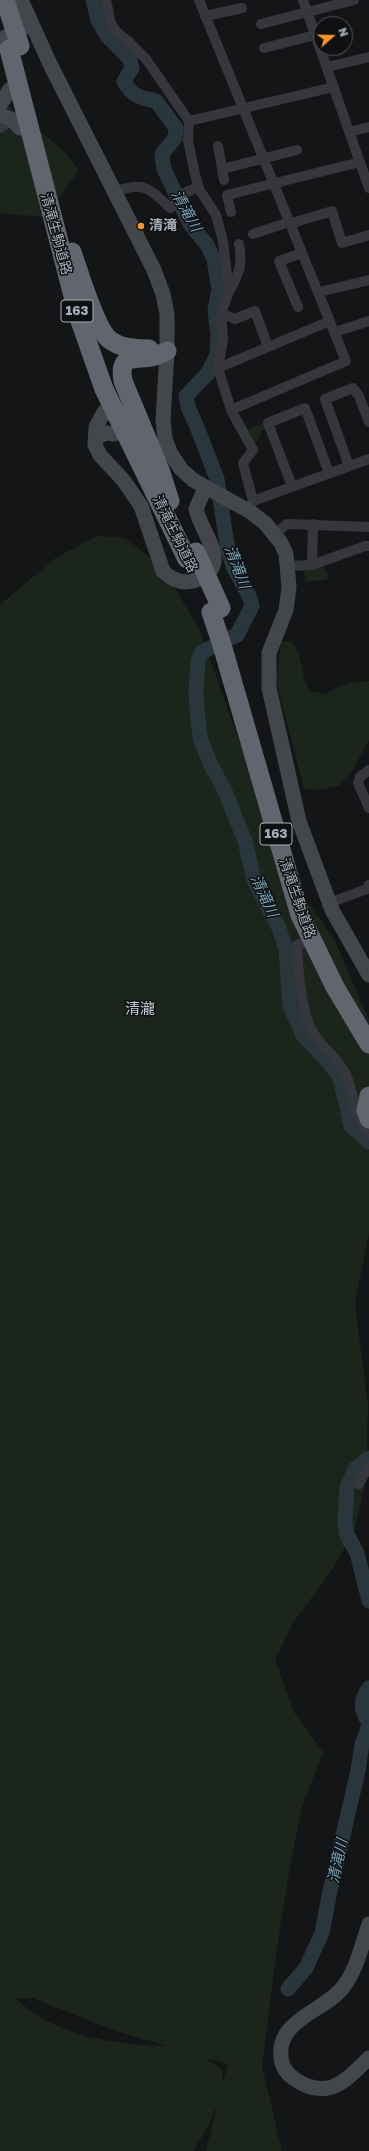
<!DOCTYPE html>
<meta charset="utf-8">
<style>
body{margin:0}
#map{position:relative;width:369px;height:2151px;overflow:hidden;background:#141517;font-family:"Golos Text",sans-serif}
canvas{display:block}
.north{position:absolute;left:313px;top:16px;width:40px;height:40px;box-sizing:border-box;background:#0f1012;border:1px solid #4b4f54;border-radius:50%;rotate:70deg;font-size:11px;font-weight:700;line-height:16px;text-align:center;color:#a5aeb8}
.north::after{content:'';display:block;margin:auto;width:14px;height:18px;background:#ff9424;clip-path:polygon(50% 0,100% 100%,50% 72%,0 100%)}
</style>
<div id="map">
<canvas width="369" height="2151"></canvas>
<div class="north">N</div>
</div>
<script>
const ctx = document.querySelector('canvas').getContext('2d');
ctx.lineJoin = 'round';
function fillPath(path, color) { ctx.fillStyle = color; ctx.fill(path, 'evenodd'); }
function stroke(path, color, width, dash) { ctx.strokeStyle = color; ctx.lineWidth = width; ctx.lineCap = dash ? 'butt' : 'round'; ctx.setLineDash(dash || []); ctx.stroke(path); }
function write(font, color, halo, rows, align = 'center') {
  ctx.font = font + ' "Golos Text","Noto Sans JP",sans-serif'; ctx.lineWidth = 3; ctx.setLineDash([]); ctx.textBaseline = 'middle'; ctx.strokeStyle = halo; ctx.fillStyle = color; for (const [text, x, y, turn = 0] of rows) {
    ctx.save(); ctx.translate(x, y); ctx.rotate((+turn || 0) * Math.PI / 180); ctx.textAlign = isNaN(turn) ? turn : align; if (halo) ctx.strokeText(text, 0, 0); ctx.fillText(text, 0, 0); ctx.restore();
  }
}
const green = new Path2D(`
 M0 99 64 151 79 170 45 217 0 213Z
 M264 423 266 429 262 431 256 443 253 445 246 430Z
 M97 536 125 538 162 567 199 628 248 766 302 894 333 937 369 1019V1233L355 1303 368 1406 366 1480 354 1531 332 1570 293 1623 275 1660 294 1712 323 1752 301 1810 289 1873 277 1947 262 2066 282 2151H206L217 2106 206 2130 193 2151H0V605L54 559ZM15 1998H32L116 2031 167 2046C114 2045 55 2036 15 1998ZM206 2058 228 2064 223 2082 222 2070Z
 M324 566 328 579 306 582 304 571Z
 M292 641C303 657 300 674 310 691L324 694 348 683 369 681V740L349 776 338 786 319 790 304 789 276 680 281 642Z`);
const river = new Path2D(`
 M93 0 98 20 107 36 130 59 132 68 124 81C131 96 141 98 156 101L176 128 175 138 162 154 164 169 190 224 207 245 214 259 219 290 215 310 218 336 217 355 208 373 186 396 188 407 197 427 217 479 228 551 234 568 249 596 252 606 237 635 202 652 198 660 196 692 198 721 201 741 211 765 225 791 245 841 254 880 279 928 286 949 290 1006 303 1035 331 1065 340 1078 351 1126 369 1142
 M369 1458 355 1469 347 1487 345 1521 347 1535 357 1553 369 1601
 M369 1688C360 1701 360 1709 369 1723
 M288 1989 306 1968 322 1933 330 1891 358 1771 362 1744 369 1725`);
const street = new Path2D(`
 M106 0 111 24 116 31 128 41 146 59 189 121 188 141 195 174 199 189 216 215 223 241 229 292 221 313 223 339 218 368
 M199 0 346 361 231 410 218 368 330 321
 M303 0 369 188
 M205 16 242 8
 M261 24 354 0
 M264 48 315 35
 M327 67 369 57
 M189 121 334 87
 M0 128 4 126
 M349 132 369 127
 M218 146 224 180
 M222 169 297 150
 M114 192C144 181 148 187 170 208L183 200 186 192 199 187
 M231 212 227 195 360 162
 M289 224 332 211 342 243 369 235
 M253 234 289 222
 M229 292C239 273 243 266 239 244
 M319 292 369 280
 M298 307 279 261 302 253
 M221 313 235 319 255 311 268 347
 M335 332 369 321
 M231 410 253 450 243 463 253 501
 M349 466 325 399 353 388 359 396 369 422
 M292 486 268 423 305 408 329 473
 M249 511 253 501 369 459
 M275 534 287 524 369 527
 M312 565 313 524
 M288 566 312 565 365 546H369
 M369 770 360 777 358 783 369 808
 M329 903 367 889 369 885
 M303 943 297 945C298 969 301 1014 314 1034 323 1049 339 1058 346 1075 355 1094 353 1119 369 1133
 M359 1484 369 1465`);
const secondary = new Path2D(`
 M21 0 50 64 154 270 163 294 167 314V351L163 420 165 439 171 454 181 469 193 480 249 511 265 523 281 543 286 554 289 587 286 610 269 653V688L299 821 332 910 369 975
 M0 40 25 27
 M0 105 10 89
 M0 115 11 119 20 128
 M104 412 96 427 95 445 100 455 124 481 141 506 163 571C171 579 181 584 193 581 236 567 201 534 196 509L205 488
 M96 437 107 433 114 434
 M369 1924C362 1945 357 1968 344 1986 326 2011 276 2019 281 2058 282 2067 288 2075 296 2080 305 2086 316 2090 328 2088 345 2084 357 2069 369 2058`);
const highway = new Path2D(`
 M9 49 78 315 104 389 187 559
 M72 252C79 272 96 330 110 340 122 349 135 348 149 349
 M167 351C162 353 157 356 152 357 134 360 118 354 123 381L160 470 170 501
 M211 612 222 645 300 915 335 987 369 1044
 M369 1096 366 1110 369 1119`);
const highwayBridge = new Path2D(`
 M5 0 20 46
 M196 552 221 608`);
const markers = [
 [141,226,4,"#ff9424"]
];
const shields = [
 [77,311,32],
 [276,834,32]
];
const shieldNames = [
 ["163",77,311],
 ["163",276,834]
];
const poiNames = [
 ["清滝",149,226]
];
const streetNames = [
 ["清滝生駒道路",56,234,75],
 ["清滝生駒道路",175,534,64],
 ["清滝生駒道路",297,898,71]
];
const waterNames = [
 ["清滝川",186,211,61],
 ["清滝川",237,567,69],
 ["清滝川",264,896,65],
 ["清滝川",338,1861,-78]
];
const neighbourhoodNames = [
 ["清瀧",140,1009]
];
fillPath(green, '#1c251c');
stroke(river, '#29363c', 15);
stroke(street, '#35373c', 10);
stroke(secondary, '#43474c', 15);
stroke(highway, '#61666e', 19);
stroke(highwayBridge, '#61666e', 19);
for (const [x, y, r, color] of markers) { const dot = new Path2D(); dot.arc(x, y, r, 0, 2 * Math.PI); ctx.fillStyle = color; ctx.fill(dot); stroke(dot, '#0f1012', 1.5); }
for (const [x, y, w] of shields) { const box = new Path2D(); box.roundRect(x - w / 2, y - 11, w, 22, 3); ctx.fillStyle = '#0f1012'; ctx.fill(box); stroke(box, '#a5aeb8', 1); }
write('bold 13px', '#a5aeb8', null, shieldNames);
write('bold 14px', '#a5aeb8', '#0f1012', poiNames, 'left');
write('14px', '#a5aeb8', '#0f1012', streetNames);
write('italic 15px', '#78a3b7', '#0f1012', waterNames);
write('15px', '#c6ccd4', '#0f1012', neighbourhoodNames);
</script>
